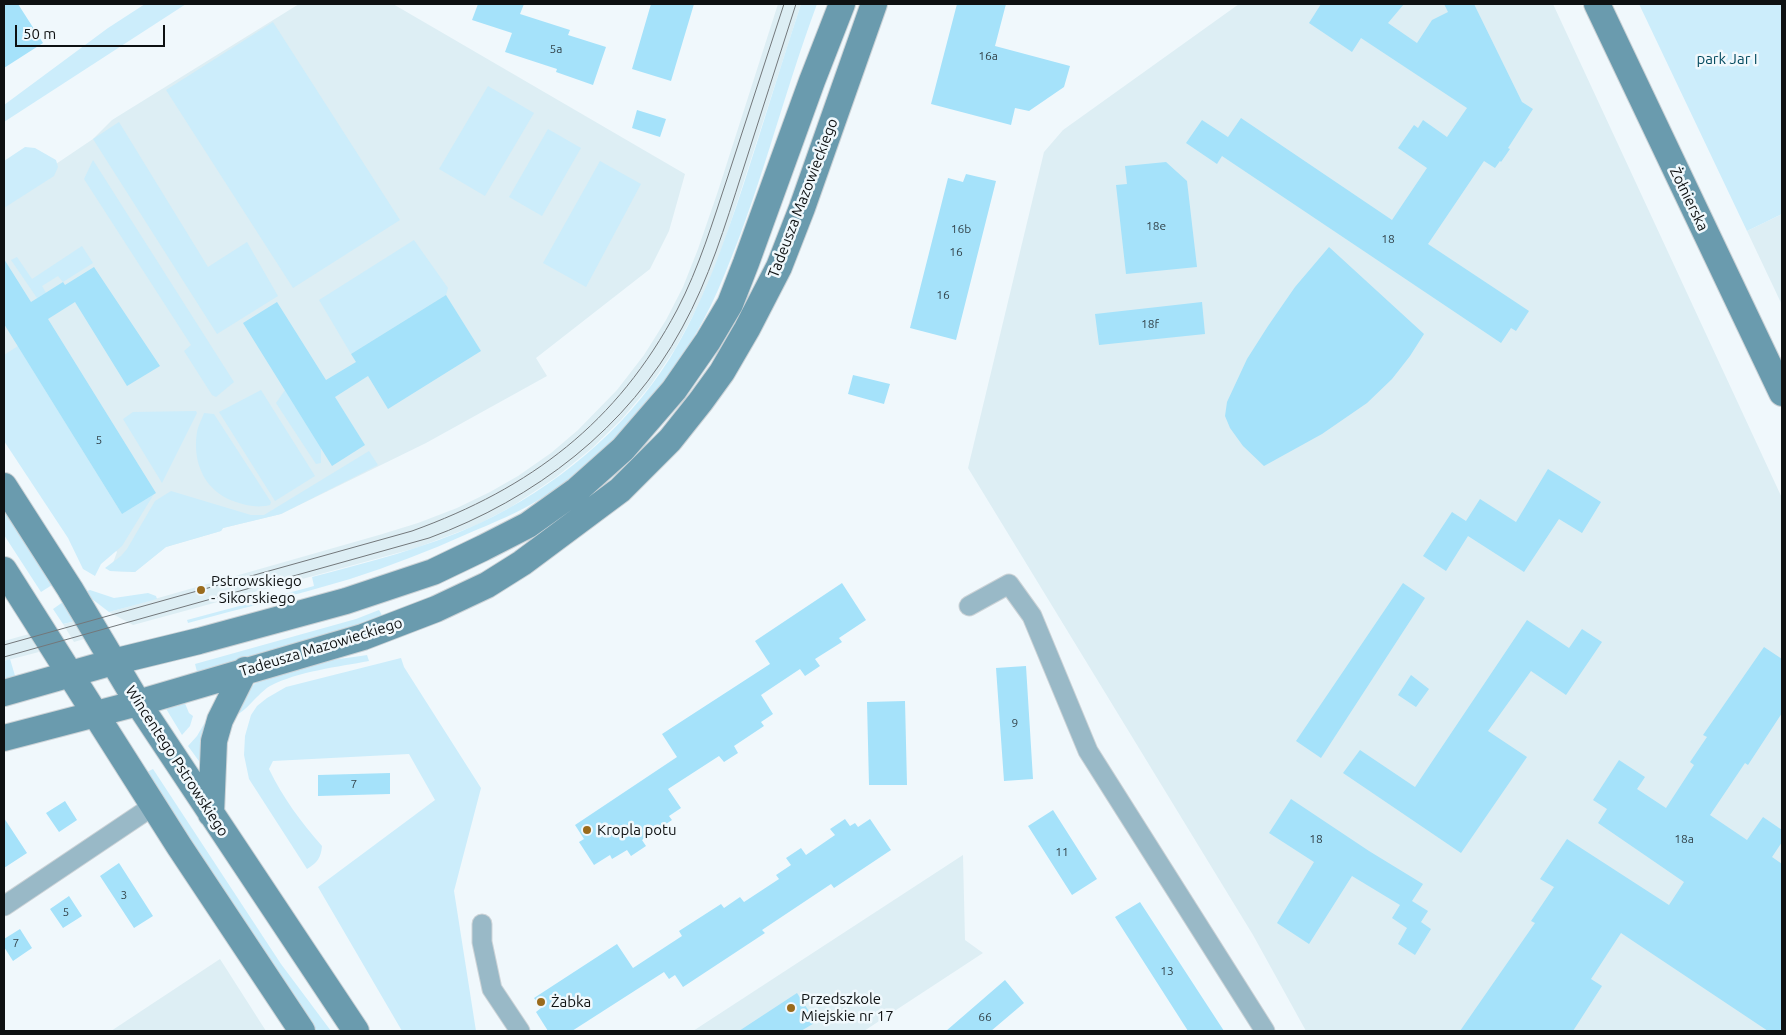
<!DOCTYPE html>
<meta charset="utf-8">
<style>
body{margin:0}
#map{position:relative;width:1786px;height:1035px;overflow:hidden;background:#f0f8fc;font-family:Ubuntu,sans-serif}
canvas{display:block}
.frame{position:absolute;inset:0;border:5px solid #0e1112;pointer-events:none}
.scale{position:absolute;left:15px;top:25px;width:150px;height:22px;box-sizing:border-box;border:2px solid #0e1112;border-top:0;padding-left:6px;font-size:15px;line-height:18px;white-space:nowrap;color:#0e1112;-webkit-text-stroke:4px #f0f8fc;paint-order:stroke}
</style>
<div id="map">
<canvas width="1786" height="1035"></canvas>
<div class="frame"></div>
<div class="scale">50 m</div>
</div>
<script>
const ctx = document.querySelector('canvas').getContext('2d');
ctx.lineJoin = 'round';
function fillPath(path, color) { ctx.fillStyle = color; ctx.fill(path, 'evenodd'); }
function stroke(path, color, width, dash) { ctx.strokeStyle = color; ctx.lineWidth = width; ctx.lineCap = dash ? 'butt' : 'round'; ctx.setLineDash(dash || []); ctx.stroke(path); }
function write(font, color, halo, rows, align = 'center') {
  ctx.font = font + ' Ubuntu,sans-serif'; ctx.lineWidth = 5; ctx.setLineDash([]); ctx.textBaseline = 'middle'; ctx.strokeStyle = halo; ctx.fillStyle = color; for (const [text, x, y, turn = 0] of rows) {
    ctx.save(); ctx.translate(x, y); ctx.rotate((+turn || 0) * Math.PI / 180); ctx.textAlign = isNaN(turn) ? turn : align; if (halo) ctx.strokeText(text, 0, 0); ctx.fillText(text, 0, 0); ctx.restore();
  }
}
const built = new Path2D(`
 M299 4H393L685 174 669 231 650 269 536 358 547 376 426 443 281 514 223 528 221 531 166 547 135 572 110 571 117 552 4 407V199L93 139 112 120Z
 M778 4H801L724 243 703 297 675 349 650 386 621 420 591 449 555 478 511 507 477 525 416 548 133 625 109 612 379 535 418 523 457 508 490 492 518 476 551 453 578 430 617 390 644 355 666 320 683 287 698 249 718 191Z
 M1239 4H1553L1782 498V1031H1306L1253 935 968 468 1044 152 1063 130Z
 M1782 214V305L1747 231Z
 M76 621 84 639 74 642 63 624Z
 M29 634 39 652 4 661V641Z
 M963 855 965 940 983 953 864 1031H693Z
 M220 959 266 1031H111Z`);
const green = new Path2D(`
 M145 4H186L4 122V105L108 28Z
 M801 4H817C782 98 759 197 718 290 682 371 620 449 545 496 520 512 493 523 467 534 429 551 390 566 350 579 297 595 242 608 188 623L187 620 314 586 312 577C368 562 426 548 478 524 555 488 625 430 670 358 703 304 723 246 743 186 763 125 781 64 801 4Z
 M1639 4H1782V214L1747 231Z
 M273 22 400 220 293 288 166 90Z
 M488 86 534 113 485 196 439 169Z
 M119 122 208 267 247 242 278 296 217 334 93 139Z
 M548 129 581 148 542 216 509 197Z
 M25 147 35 148 56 160 58 167 54 176 4 208V161Z
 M93 160 234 382 216 397 212 395 184 351 191 345 84 179Z
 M600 161 641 184 586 287 543 263Z
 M414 240 448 288 446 295 351 354 319 300Z
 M82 246 93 263 63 282 58 276 42 286 46 293 37 298 11 260 17 257 32 279Z
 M18 346 122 514 154 494 122 546 101 564 95 576 83 569 68 538 4 441V355Z
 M261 390 315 476 275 501 219 412Z
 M285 390 321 447V463L316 464 276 403Z
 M196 411 197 413 162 483 123 419 133 412Z
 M204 413 214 414 271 502 270 505C259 508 247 506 236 502 205 492 192 463 197 432 198 426 202 419 204 413Z
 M369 451 378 465 281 514 223 528 221 531 166 547 135 572 110 571 105 568 121 556 127 549 155 501 171 491 251 515H264Z
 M4 511 52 585 41 592 4 535Z
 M90 590 114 598 148 593 156 596 157 599 109 612 92 599 87 591Z
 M63 602 76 621 63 624 53 609Z
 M379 610 383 617 363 625 197 672 195 664 356 619Z
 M367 655 369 661C338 667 299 671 270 686 259 692 243 715 235 715 239 707 243 695 250 688 273 665 335 660 367 655Z
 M401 658 404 667 481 788 454 891 476 1031H402L318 887 435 800 409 754 273 761 269 769C283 798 301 822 322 846 321 858 317 863 307 869L249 779 244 755 245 736 251 715 257 706 267 698 286 687Z
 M10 659 16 679 4 682V661Z
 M184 701 189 713 193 716 190 726 182 735 165 707Z
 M204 724 209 726 204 768 188 746 197 736Z
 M153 769 281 964 331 1031H314L145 773Z`);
const building = new Path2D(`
 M4 4H18L43 43 4 68Z
 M478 4H524L520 14 570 30 568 35 606 47 593 85 556 72 557 69 505 52 512 33 472 20Z
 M651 4H694L671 81 632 69Z
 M957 4H1006L995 46 1070 66 1064 87 1029 111 1015 108 1011 125 931 104Z
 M1321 4H1404L1388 23 1417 43 1432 20 1448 12 1444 4H1474L1522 102 1533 109 1508 148 1510 149 1501 162 1500 161 1495 168 1484 161 1428 244 1529 311 1516 331 1511 328 1501 343 1222 156 1217 164 1186 143 1202 120 1228 137 1241 118 1392 220 1427 168 1398 148 1414 125 1418 128 1423 120 1447 137 1467 108 1361 38 1352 52 1309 23Z
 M637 110 666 119 660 137 632 128Z
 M1166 162 1187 181 1197 267 1126 274 1116 185 1127 184 1125 166Z
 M966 174 996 181 956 340 910 328 948 178 963 182Z
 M1329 247 1424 334 1410 356 1392 379 1367 403 1322 434 1264 466 1243 446 1230 428 1225 416 1227 402 1247 359 1268 326 1295 287Z
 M4 259 31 302 63 282 65 285 94 267 160 366 127 386 75 302 48 319 156 493 122 514 4 324Z
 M446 295 481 351 388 409 368 376 335 397 365 445 332 466 243 323 277 302 326 380 356 362 351 354Z
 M1202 302 1205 334 1099 345 1095 314Z
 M853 375 890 384 884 404 848 394Z
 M1548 469 1601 502 1582 533 1559 519 1524 572 1468 536 1446 571 1423 556 1452 512 1466 521 1480 499 1516 522Z
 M842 583 866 620 839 638 842 642 815 659 820 666 805 676 800 669 761 695 773 714 761 722 764 726 734 746 738 753 724 762 719 756 668 789 681 808 669 816 672 820 642 840 646 846 631 856 627 850 612 859 610 855 594 865 579 842 584 839 575 825 677 757 662 734 770 664 755 641Z
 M1403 583 1425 598 1321 758 1296 741Z
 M1527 620 1569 648 1582 629 1602 642 1566 695 1531 671 1488 731 1527 757 1461 853 1343 773 1360 750 1415 787Z
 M1764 647 1782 659V713L1748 765 1745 763 1710 815 1747 840 1763 817 1782 830V842L1772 857 1782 864V1031H1768L1621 933 1591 979 1602 986 1573 1031H1460L1535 923 1531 921 1554 887 1540 879 1567 839 1669 905 1684 882 1598 823 1607 809 1593 800 1619 760 1645 777 1637 789 1666 808 1694 765 1690 762 1707 737 1703 735Z
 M1026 666 1033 779 1004 781 996 668Z
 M1411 675 1429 689 1416 707 1398 695Z
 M905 701 907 785H869L867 702Z
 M390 773V794L318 796V775Z
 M1291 799 1369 851 1423 884 1412 901 1428 911 1421 922 1431 929 1415 955 1398 944 1407 928 1392 918 1400 905 1352 876 1309 944 1277 923 1314 862 1269 833Z
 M65 801 77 820 59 832 46 813Z
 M1053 810 1097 879 1072 895 1028 826Z
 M4 818 27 853 4 868Z
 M845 819 850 826 855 823 858 827 870 819 891 850 834 888 831 884 762 930 765 933 683 987 675 975 669 979 664 972 572 1031H548L536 1012 541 1008 534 998 617 944 633 968 682 936 679 931 721 904 724 908 740 897 744 902 779 879 776 875 791 865 786 858 801 848 806 855 835 835 830 829Z
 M119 863 153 916 134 928 100 876Z
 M69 896 82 916 63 928 50 909Z
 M1140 902 1224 1031H1188L1115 917Z
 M20 929 32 948 13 961 4 947V939Z
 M1005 980 1024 1003 991 1031H946Z
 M797 993 816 1022 801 1031H739Z`);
const street = new Path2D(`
 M969 606 1009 584 1032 616 1088 751 1265 1031
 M4 906 153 806
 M482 924V942L492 989 520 1031`);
const secondary = new Path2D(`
 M1597 4 1782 393
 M4 486 70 589 138 703 356 1031
 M4 570 179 846 302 1031
 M4 693 113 662 199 641 346 601 433 572 483 548 528 525 577 490 623 449 674 390 708 341 730 304 746 263 812 81 842 4
 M4 738 138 703 363 637 436 609 487 585 522 563 620 490 670 440 701 401 722 372 747 329 779 267 802 208 874 4
 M211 814 214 741 220 720 245 670`);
const tram = new Path2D(`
 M4 645 412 531C531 488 617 423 677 310 699 268 713 221 728 176 747 119 765 61 784 4
 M4 657 429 538C535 499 628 428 682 328 709 279 725 226 742 173 760 117 778 60 796 4`);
const markers = [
 [201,590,5,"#9a6b1c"],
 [587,830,5,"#9a6b1c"],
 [541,1002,5,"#9a6b1c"],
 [791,1008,5,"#9a6b1c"]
];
const numberNames = [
 ["5a",556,49],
 ["16a",988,56],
 ["18e",1156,226],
 ["16b",961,229],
 ["18",1388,239],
 ["16",956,252],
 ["16",943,295],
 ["18f",1150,324],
 ["5",99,440],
 ["9",1015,723],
 ["7",354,784],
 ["18",1316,839],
 ["18a",1684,839],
 ["11",1062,852],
 ["3",124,895],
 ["5",66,912],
 ["7",16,943],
 ["13",1167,971],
 ["66",985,1017]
];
const parkNames = [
 ["park Jar I",1727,59]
];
const streetNames = [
 ["Tadeusza Mazowieckiego",803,198,-69],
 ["Żołnierska",1689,199,64],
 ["Tadeusza Mazowieckiego",321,647,-17],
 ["Wincentego Pstrowskiego",177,761,57]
];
const poiNames = [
 ["Pstrowskiego",211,581],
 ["- Sikorskiego",211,598],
 ["Kropla potu",597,830],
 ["Przedszkole",801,999],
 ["Miejskie nr 17",801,1016],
 ["Żabka",551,1002]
];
fillPath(built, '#ddeef4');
fillPath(green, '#ccedfb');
fillPath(building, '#a5e2fa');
stroke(street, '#ccd3d7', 21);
stroke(secondary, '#ccd3d7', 28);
stroke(street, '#99b9c7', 19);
stroke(secondary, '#6a9bae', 26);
stroke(tram, '#73787b', 1);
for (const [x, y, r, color] of markers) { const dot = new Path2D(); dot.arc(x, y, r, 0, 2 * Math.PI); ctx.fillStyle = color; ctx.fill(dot); stroke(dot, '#f0f8fc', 2); }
write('12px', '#34454c', null, numberNames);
write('15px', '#064c61', '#f0f8fc', parkNames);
write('15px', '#0e1112', '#f0f8fc', streetNames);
write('15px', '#0e1112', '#f0f8fc', poiNames, 'left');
</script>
